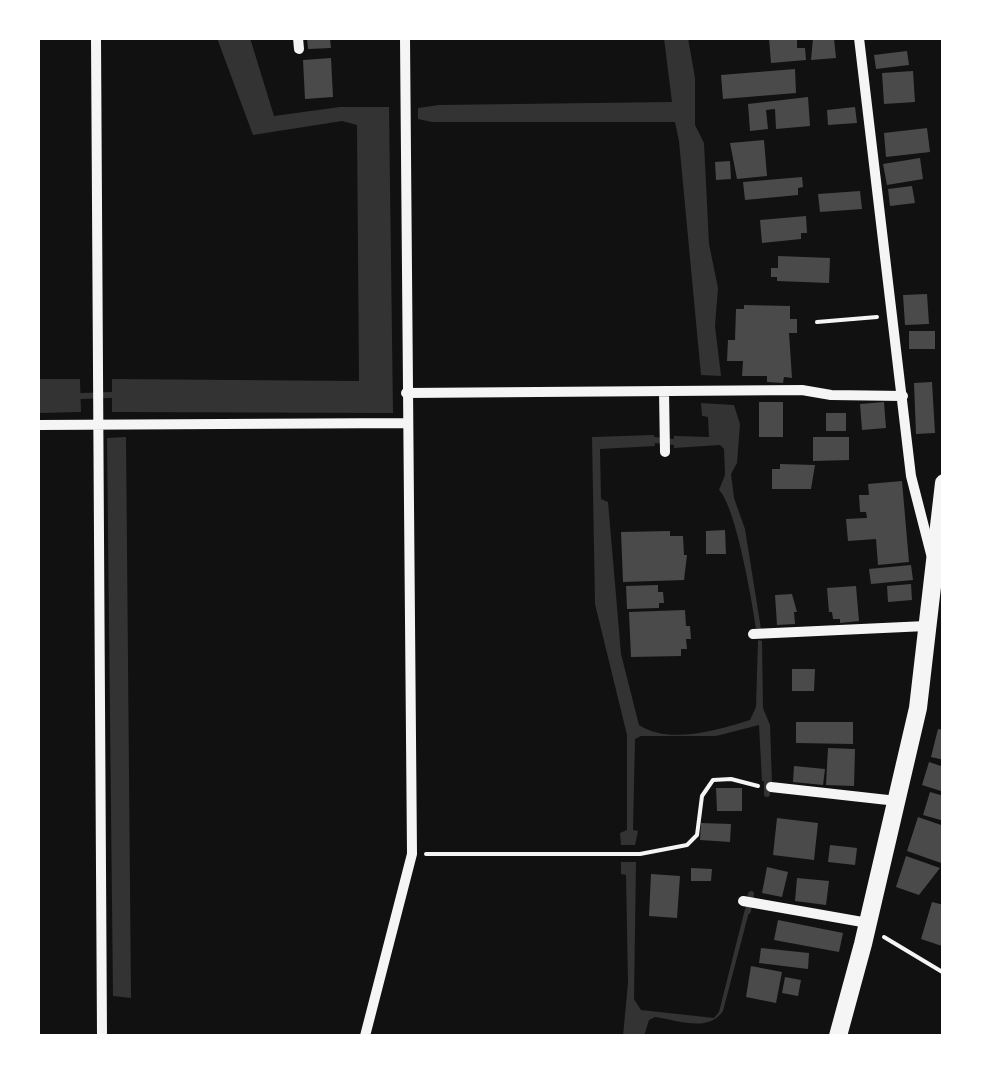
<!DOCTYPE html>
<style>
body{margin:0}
#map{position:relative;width:981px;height:1074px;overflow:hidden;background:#111;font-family:Barlow,sans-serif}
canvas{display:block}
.frame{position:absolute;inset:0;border:40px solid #fff;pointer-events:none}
</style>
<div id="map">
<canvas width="981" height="1074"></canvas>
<div class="frame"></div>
</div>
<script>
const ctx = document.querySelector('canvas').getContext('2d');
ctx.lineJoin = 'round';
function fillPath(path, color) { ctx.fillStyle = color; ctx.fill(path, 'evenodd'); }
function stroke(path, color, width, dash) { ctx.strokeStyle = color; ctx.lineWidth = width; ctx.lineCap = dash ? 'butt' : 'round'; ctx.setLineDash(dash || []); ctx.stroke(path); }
const water = new Path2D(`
 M217 38H250L274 116 340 107H389L393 413 112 412V379L359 381 357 125 342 121 253 135Z
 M664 38H688L695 78V125L704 143 709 244 718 288 715 326 721 376 701 375 679 141 675 122H432L418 119V108L439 105 672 102Z
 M38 379H80L81 412 38 413Z
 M701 403 734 405 740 424 737 463 731 474 734 498 745 529 761 629 756 628C752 601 736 507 719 490L725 475 724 449 720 445 674 448V436L709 437 708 417 702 416Z
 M654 435 655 446 600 449 601 499 608 502 621 654 639 725C669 745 718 730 750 720L756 707 758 640 762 641 763 708 770 725 772 783 762 781 759 725 716 736H641L635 739 633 830 638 831 635 845H621L620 833 627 830V735L595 604 592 437Z
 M126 437 131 998 113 996 107 438Z
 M621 862H636L634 999 641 1010 714 1018 719 1012 745 909 749 912 723 1011C708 1033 678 1020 655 1017L649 1020 644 1036H623L628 983 626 875 621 874Z`);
const stream = new Path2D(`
 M81 396 111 395
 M655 440 674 442
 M767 782V794
 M748 911 751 894`);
const building = new Path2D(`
 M307 38H330L331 48 308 49Z
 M769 38H797V48H805L806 60 771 63Z
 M813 38H834L836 58 811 60Z
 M907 51 909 65 876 69 874 55Z
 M331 58 333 97 305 99 303 60Z
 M795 69 796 93 723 99 721 75Z
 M913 71 915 102 884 104 882 73Z
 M808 97 810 126 776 129 775 109 766 110 768 129 750 131 748 104Z
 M855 107 857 123 828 125 827 110Z
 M927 128 930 152 886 157 884 133Z
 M764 140 767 176 737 179 730 143Z
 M920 158 923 179 887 185 883 164Z
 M730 161 731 179 716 180 715 162Z
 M802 177 803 187 798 188V195L745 200 743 182Z
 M912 186 915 203 890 206 888 189Z
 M860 191 862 209 820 212 818 194Z
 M806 216 807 233H801V239L762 243 760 220Z
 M778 256 830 258 829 283 777 281V277H771V268H778Z
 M927 294 929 324 905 325 903 295Z
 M744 305 790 306V319H797V333H789L792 378 784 377 783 383 767 382V376H742L743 361H727L728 340H735L736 309H744Z
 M909 331H935V349H909Z
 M932 382 935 433 916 434 914 383Z
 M759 402H783V437H759Z
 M884 402 886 428 862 430 860 404Z
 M826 413H846V431H826Z
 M813 437H849V460L813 461Z
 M780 464 815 465 811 489H772V469H780Z
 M902 481 909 562 878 565 876 539 848 541 846 519 867 518 866 512H860L859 495H869L868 484Z
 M725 530 726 554H706V531Z
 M670 531V536H683L684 555H687L684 580 623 582 621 532Z
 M911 565 913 580 871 584 869 569Z
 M911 584 912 600 888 602 887 586Z
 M658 585V592H663L664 603H659V608L627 609 626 586Z
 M856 586 859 621 840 623V619H833L832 612H829L827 588Z
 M792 594 797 612H794L795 624 777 625 775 595Z
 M685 610 686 626H690L691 639H686L687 649H681V656L631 657 629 612Z
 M792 669H815L814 691H792Z
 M796 722H853V744L796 743Z
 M938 729 944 730V760L931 757Z
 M828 748 855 749 854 786 826 785Z
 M929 762 944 767V792L922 785Z
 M794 766 825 769 823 785 793 782Z
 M716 788H742V811H717Z
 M930 792 944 796V821L923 815Z
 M918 817 944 826 941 863 907 851Z
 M777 818 818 823 814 860 773 855Z
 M701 823 731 824 730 842 700 840Z
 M830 845 857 848 855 865 828 862Z
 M906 856 940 868 919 895 896 887Z
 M767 867 788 872 782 897 762 893Z
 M691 868 712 869 711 881H691Z
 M651 874 680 876 677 918 649 916Z
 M797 878 829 881 826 905 795 901Z
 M932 902 944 905 942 946 921 939Z
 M778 920 843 933 839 952 774 940Z
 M761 948 809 953 808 969 759 963Z
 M751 966 782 972 776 1003 746 997Z
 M785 977 801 980 798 996 782 993Z`);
const path = new Path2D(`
 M817 322 877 317
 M426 854H640L687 845 697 835 702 796 713 780 731 779 758 786
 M884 937 944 973`);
const minor = new Path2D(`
 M96 38 102 1036
 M298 38 299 49
 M859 38 911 476 931 554
 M664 391 665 452
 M406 393 802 390 831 395 903 396
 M38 425 407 423
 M753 634 926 626
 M771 787 897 801
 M743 901 868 923
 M365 1036 412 854 405 38`);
const trunk = new Path2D(`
 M838 1036 863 944 918 708 944 483`);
fillPath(water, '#333');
stroke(stream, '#333', 6);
fillPath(building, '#4a4a4a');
stroke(path, '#f5f5f5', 4);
stroke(minor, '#f5f5f5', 10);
stroke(trunk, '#f5f5f5', 18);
</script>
